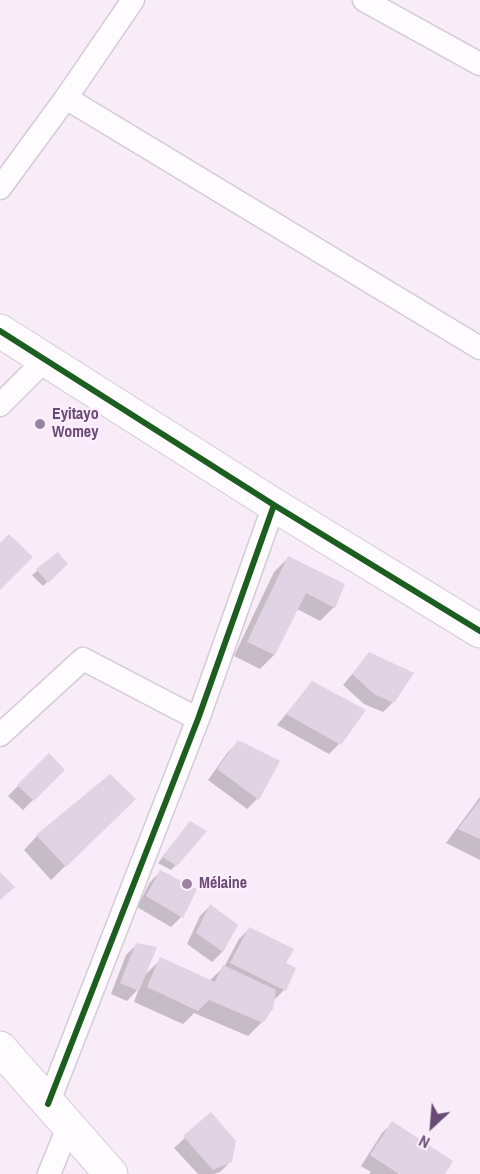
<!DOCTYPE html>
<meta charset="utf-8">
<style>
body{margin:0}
#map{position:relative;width:480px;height:1174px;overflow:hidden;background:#f7ecf7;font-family:"Archivo Narrow",sans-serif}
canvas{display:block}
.north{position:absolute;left:402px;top:1096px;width:60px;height:60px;-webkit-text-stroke:4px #feedfe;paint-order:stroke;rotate:206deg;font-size:16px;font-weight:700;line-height:24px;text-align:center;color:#684c75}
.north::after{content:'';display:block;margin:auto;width:21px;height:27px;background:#684c75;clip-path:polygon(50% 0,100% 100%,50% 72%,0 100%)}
</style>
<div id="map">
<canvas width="480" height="1174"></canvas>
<div class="north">N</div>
</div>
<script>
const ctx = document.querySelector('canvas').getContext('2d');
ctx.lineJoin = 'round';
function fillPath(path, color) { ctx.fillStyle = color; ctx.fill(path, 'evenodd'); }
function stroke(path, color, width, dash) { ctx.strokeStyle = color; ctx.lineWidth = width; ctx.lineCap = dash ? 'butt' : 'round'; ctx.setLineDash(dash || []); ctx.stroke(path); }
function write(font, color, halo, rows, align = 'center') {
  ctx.font = font + ' "Archivo Narrow",sans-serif'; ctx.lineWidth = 5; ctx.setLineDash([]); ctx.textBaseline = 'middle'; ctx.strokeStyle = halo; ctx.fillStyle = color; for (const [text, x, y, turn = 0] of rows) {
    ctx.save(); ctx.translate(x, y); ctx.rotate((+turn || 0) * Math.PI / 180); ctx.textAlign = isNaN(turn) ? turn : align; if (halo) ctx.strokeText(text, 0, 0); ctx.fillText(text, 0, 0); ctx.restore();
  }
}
const shadow = new Path2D(`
 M58 554 66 563 43 586 32 575Z
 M288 558 334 607 320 621 297 609 274 655 260 669 234 656 274 572Z
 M369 654 393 702 383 712 364 704 343 685Z
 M312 683 339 744 329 754 277 725Z
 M238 742 257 799 247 809 208 780 228 752Z
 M49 755 63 770 23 810 8 796Z
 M480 797V860L446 843Z
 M134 799 51 880 24 850 37 836Z
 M190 822 176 865 171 870 158 863Z
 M160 872 195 889 181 917 171 927 137 907 150 882Z
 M210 906 236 925 222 952 212 962 187 944 200 916Z
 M249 929 284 990 274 1000 262 1022 248 1036 194 1013 183 1024 134 1002 139 988 127 1001 111 994 126 955 136 945 144 976 161 959 209 981 224 967 239 939Z
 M211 1114 231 1161 220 1172 214 1174H198L174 1148Z
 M392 1123 443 1174H369L371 1172 361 1166 382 1133Z`);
const building = new Path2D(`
 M9 534 33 557 0 590V543Z
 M58 552 68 564 48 583 36 569Z
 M288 556 345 584 335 608 306 593 275 655 247 642Z
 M369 652 414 673 394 703 374 694 352 674Z
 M312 681 366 710 341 745 286 714Z
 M238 740 280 761 259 800 217 769Z
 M49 753 65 770 34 801 17 785Z
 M110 774 136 799 66 867 36 835Z
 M480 800V839L458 829Z
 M190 821 207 831 177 866 162 857Z
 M160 870 197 889 183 918 146 896Z
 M0 872 15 887 0 900Z
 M210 904 238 925 223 952 196 933Z
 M249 927 294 949 286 963 296 968 286 991 230 963Z
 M136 943 157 947 139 991 120 983Z
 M160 957 215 982 223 965 276 990 273 1009 263 1023 209 1000 198 1011 147 987Z
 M211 1112 236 1141 232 1162 213 1170 183 1136Z
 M392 1121 453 1161 445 1174H399L370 1155Z`);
const street = new Path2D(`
 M364 0 480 64
 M66 98 480 348
 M0 188 66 98 133 0
 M0 405 45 360
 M0 735 83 659 198 719
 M48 1104 198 719 274 505
 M49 1174 69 1125`);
const secondary = new Path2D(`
 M0 331 274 505 480 631
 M0 1048 111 1174`);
const cycleway = new Path2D(`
 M0 331 274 505 480 631
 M48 1104 198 719 274 505`);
const markers = [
 [40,424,6,"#9a84a2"],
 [187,884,6,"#9a84a2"]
];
const poiNames = [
 ["Eyitayo",52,415],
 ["Womey",52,433],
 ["Mélaine",199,884]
];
fillPath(shadow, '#0003');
fillPath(building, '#e0d3e3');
stroke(street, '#d5cad7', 25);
stroke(secondary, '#d5cad8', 35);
stroke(street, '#fefcfe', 22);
stroke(secondary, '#fefcfe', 33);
stroke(cycleway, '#1b5e20', 6);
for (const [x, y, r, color] of markers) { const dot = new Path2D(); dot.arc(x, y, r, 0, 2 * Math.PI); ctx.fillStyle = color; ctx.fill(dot); stroke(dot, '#feedfe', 2); }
write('bold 16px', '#684c75', '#feedfe', poiNames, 'left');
</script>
